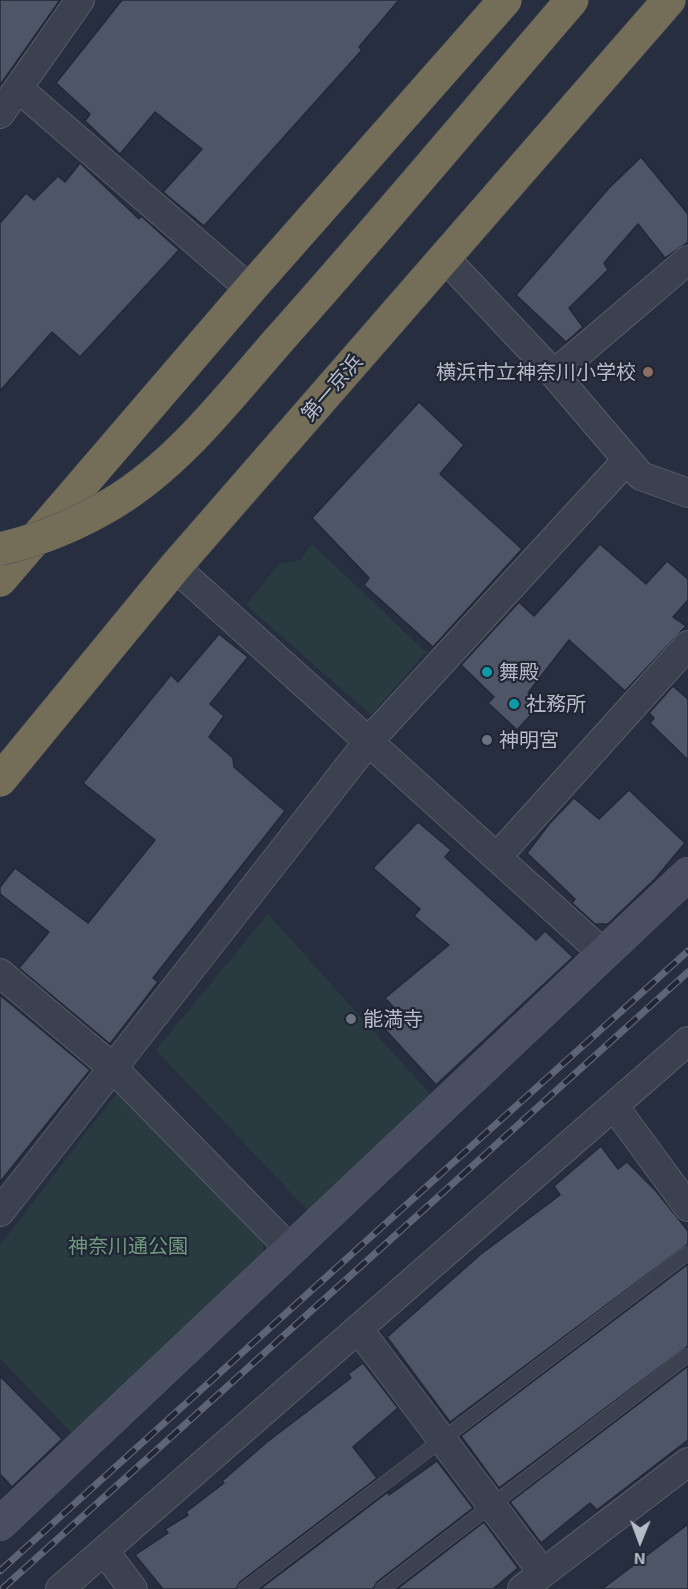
<!DOCTYPE html>
<meta charset="utf-8">
<style>
body{margin:0}
#map{position:relative;width:688px;height:1589px;overflow:hidden;background:#272e3f;font-family:"Exo 2",sans-serif}
canvas{display:block}
.north{position:absolute;left:610px;top:1511px;width:60px;height:60px;-webkit-text-stroke:4px #202634;paint-order:stroke;rotate:181deg;font-size:16px;font-weight:700;line-height:24px;text-align:center;color:#b7bcc9}
.north::after{content:'';display:block;margin:auto;width:21px;height:27px;background:#b7bcc9;clip-path:polygon(50% 0,100% 100%,50% 72%,0 100%)}
</style>
<div id="map">
<canvas width="688" height="1589"></canvas>
<div class="north">N</div>
</div>
<script>
const ctx = document.querySelector('canvas').getContext('2d');
ctx.lineJoin = 'round';
function fillPath(path, color) { ctx.fillStyle = color; ctx.fill(path, 'evenodd'); }
function stroke(path, color, width, dash) { ctx.strokeStyle = color; ctx.lineWidth = width; ctx.lineCap = dash ? 'butt' : 'round'; ctx.setLineDash(dash || []); ctx.stroke(path); }
function write(font, color, halo, rows, align = 'center') {
  ctx.font = font + ' "Exo 2","Noto Sans JP",sans-serif'; ctx.lineWidth = 4.5; ctx.setLineDash([]); ctx.textBaseline = 'middle'; ctx.strokeStyle = halo; ctx.fillStyle = color; for (const [text, x, y, turn = 0] of rows) {
    ctx.save(); ctx.translate(x, y); ctx.rotate((+turn || 0) * Math.PI / 180); ctx.textAlign = isNaN(turn) ? turn : align; if (halo) ctx.strokeText(text, 0, 0); ctx.fillText(text, 0, 0); ctx.restore();
  }
}
const green = new Path2D(`
 M312 544 426 652 371 715 246 605 279 564 300 560Z
 M268 914 433 1097 309 1212 156 1050Z
 M119 1090 263 1236V1256L77 1439 0 1358V1245Z`);
const building = new Path2D(`
 M0 0H60L0 85Z
 M122 0H399L359 47 362 50 204 226 163 192 202 149 155 112 120 154 85 121 90 114 56 83Z
 M641 157 688 214V242L665 258 638 224 604 263 608 270 569 308 583 327 566 342 516 295 609 188Z
 M80 163 139 219 141 216 179 250 80 357 52 332 0 391V223L26 193 34 200 58 176 65 182Z
 M419 402 464 445 440 474 522 549 433 647 364 585 369 578 312 518Z
 M600 544 646 584 667 561 688 579V600L673 617 686 626 625 691 569 640 528 693 540 705 517 730 488 703 494 697 461 665 519 602 534 616Z
 M219 634 248 657 210 704 224 716 209 737 233 758 234 767 285 811 153 978 158 982 110 1044 19 968 49 932 0 894V887L15 868 88 923 155 840 83 783 171 675 178 682Z
 M673 686 688 699V760L650 723 654 718 649 713Z
 M629 790 685 843 655 879 608 924H595L572 903 575 899 527 853 550 823 574 798 599 819Z
 M418 822 451 850 445 857 536 940 545 931 573 957 436 1085 380 1024 395 1009 385 998 449 945 414 916 420 909 373 868Z
 M0 995 90 1070 0 1182Z
 M601 1146 618 1169 627 1162 656 1191 688 1231V1244L450 1422 387 1337 481 1254 560 1195 554 1186Z
 M688 1264V1346L499 1488 461 1436Z
 M363 1363 398 1408 353 1447 377 1478 240 1582 236 1589H163L135 1555 168 1533 165 1529 188 1515 186 1512 224 1483 222 1481 267 1442 351 1378 348 1374Z
 M688 1366V1440L597 1510 590 1503 541 1543 510 1502Z
 M0 1376 62 1439 12 1487 0 1474Z
 M437 1461 473 1508 377 1582 373 1589H260L388 1492 389 1495Z
 M484 1522 518 1568 493 1589H397Z
 M688 1524V1589H602Z`);
const lane = new Path2D(`
 M245 1589 688 1253
 M382 1589 688 1355`);
const street = new Path2D(`
 M18 88 250 289
 M0 114 80 0
 M446 259 554 374 641 476 688 493
 M554 374 688 260
 M175 567 604 954
 M497 857 688 645
 M0 973 113 1068 289 1248
 M614 1106 688 1207
 M0 1212 368 742 627 460
 M359 1330 543 1573
 M105 1552 133 1589
 M60 1589 688 1041
 M522 1589 688 1462`);
const secondary = new Path2D(`
 M0 1524 688 874`);
const highway = new Path2D(`
 M0 580 250 289 505 0
 M0 780 175 567 669 0`);
const rail = new Path2D(`
 M0 1571 688 951
 M2 1589 688 972`);
const highwayBridge = new Path2D(`
 M0 549C40 540 78 524 113 503 179 463 228 398 278 341 378 229 474 114 572 0`);
const markers = [
 [648,372,6,"#8d6e63"],
 [487,672,6,"#0f9aa8"],
 [514,704,6,"#0f9aa8"],
 [487,740,6,"#6b7280"],
 [351,1019,6,"#6b7280"]
];
const poiNames = [
 ["横浜市立神奈川小学校",636,372,"right"],
 ["舞殿",499,672],
 ["社務所",526,704],
 ["神明宮",499,740],
 ["能満寺",363,1019]
];
const streetNames = [
 ["第一京浜",332,388,-49]
];
const parkNames = [
 ["神奈川通公園",128,1246]
];
fillPath(green, '#293a40');
fillPath(building, '#4d5567');
stroke(building, '#222836', 1.5);
stroke(lane, '#565c69', 15);
stroke(street, '#565c69', 30);
stroke(secondary, '#565c69', 34);
stroke(highway, '#434956', 34);
stroke(lane, '#3b414f', 14);
stroke(street, '#3b414f', 28);
stroke(secondary, '#494f61', 33);
stroke(highway, '#746d58', 33);
stroke(rail, '#5d6475', 7);
stroke(rail, '#202634', 4.5, [14]);
stroke(highwayBridge, '#434956', 34, []);
stroke(highwayBridge, '#746d58', 33);
for (const [x, y, r, color] of markers) { const dot = new Path2D(); dot.arc(x, y, r, 0, 2 * Math.PI); ctx.fillStyle = color; ctx.fill(dot); stroke(dot, '#202634', 2); }
write('20px', '#b7bcc9', '#202634', poiNames, 'left');
write('20px', '#b7bcc9', '#202634', streetNames);
write('20px', '#70997e', '#202634', parkNames);
</script>
